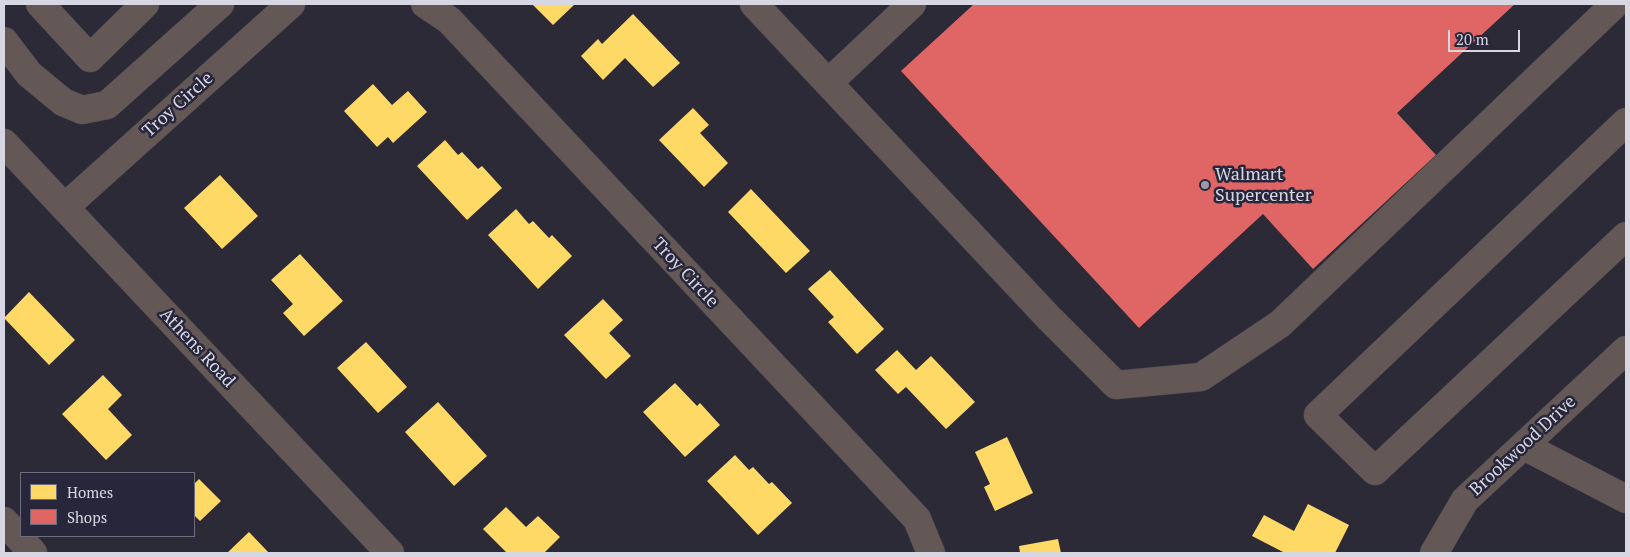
<!DOCTYPE html>
<style>
body{margin:0}
#map{position:relative;width:1630px;height:557px;overflow:hidden;background:#2c2a36;font-family:"PT Serif",serif}
canvas{display:block}
.frame{position:absolute;inset:0;border:5px solid #d7d7e4;pointer-events:none}
.legend{position:absolute;left:20px;top:472px;width:175px;height:65px;box-sizing:border-box;background:#28263a;border:1px solid #6e6d7e;margin:0;padding:6px 9px;list-style:none;font-size:15px;color:#d7d7e4}
.legend li{display:flex;align-items:center;gap:10px;height:25px}
.legend b{width:25px;border:1px solid #6e6d7e}
.scale{position:absolute;left:1448px;top:30px;width:72px;height:22px;box-sizing:border-box;border:2px solid #d7d7e4;border-top:0;padding-left:6px;font-size:15px;line-height:18px;white-space:nowrap;color:#d7d7e4;-webkit-text-stroke:4px #28263a;paint-order:stroke}
</style>
<div id="map">
<canvas width="1630" height="557"></canvas>
<div class="frame"></div>
<ul class="legend">
<li><b style="height:14px;background:#ffd966"></b>Homes</li>
<li><b style="height:14px;background:#e06666"></b>Shops</li>
</ul>
<div class="scale">20 m</div>
</div>
<script>
const ctx = document.querySelector('canvas').getContext('2d');
ctx.lineJoin = 'round';
function fillPath(path, color) { ctx.fillStyle = color; ctx.fill(path, 'evenodd'); }
function stroke(path, color, width, dash) { ctx.strokeStyle = color; ctx.lineWidth = width; ctx.lineCap = dash ? 'butt' : 'round'; ctx.setLineDash(dash || []); ctx.stroke(path); }
function write(font, color, halo, rows, align = 'center') {
  ctx.font = font + ' "PT Serif",serif'; ctx.lineWidth = 5; ctx.setLineDash([]); ctx.textBaseline = 'middle'; ctx.strokeStyle = halo; ctx.fillStyle = color; for (const [text, x, y, turn = 0] of rows) {
    ctx.save(); ctx.translate(x, y); ctx.rotate((+turn || 0) * Math.PI / 180); ctx.textAlign = isNaN(turn) ? turn : align; if (halo) ctx.strokeText(text, 0, 0); ctx.fillText(text, 0, 0); ctx.restore();
  }
}
const homes = new Path2D(`
 M532 4H575L553 25Z
 M633 14 680 63 653 87 625 58 603 80 581 56 598 39 602 44Z
 M373 84 392 105 408 91 427 112 393 143 388 137 377 147 344 111Z
 M693 108 709 125 700 133 728 163 704 187 659 140Z
 M445 140 458 155 462 152 478 169 482 166 502 188 467 220 417 166Z
 M220 175 258 216 222 249 184 208Z
 M751 189 810 251 786 273 728 212Z
 M516 209 529 224 533 221 549 238 552 235 572 256 538 289 488 235Z
 M300 254 343 301 304 336 283 313 293 304 271 280Z
 M830 270 884 329 857 354 828 322 834 317 808 289Z
 M29 292 75 340 49 365 4 318Z
 M603 299 623 320 609 333 631 356 606 379 564 335Z
 M366 342 407 387 378 413 337 368Z
 M897 350 916 370 931 356 975 402 946 429 906 387 898 394 875 370Z
 M103 375 122 395 108 409 132 435 106 460 62 414Z
 M675 383 697 406 700 403 720 425 685 457 643 412Z
 M438 402 487 456 454 486 405 432Z
 M1007 437 1033 493 995 511 984 487 990 484 975 452Z
 M735 455 749 470 753 467 769 484 772 482 792 503 758 535 707 481Z
 M199 479 221 501 200 521 194 515V484Z
 M1308 504 1349 525 1335 553H1285L1252 536 1264 515 1294 531Z
 M506 507 526 527 538 516 560 537 544 553H507L483 529Z
 M249 532 269 553H227Z
 M1058 539 1061 553H1020L1019 546Z`);
const shops = new Path2D(`
 M974 4H1515L1397 113 1436 155 1313 269 1263 214 1139 328 901 71Z`);
const minor = new Path2D(`
 M40 4 90 58 145 4
 M425 4 449 20 917 519 931 553
 M754 4 1049 318 1116 385 1201 377 1280 324 1613 6 1614 4
 M4 41 29 74 63 102 82 110 107 105 220 4
 M828 83 912 4
 M1626 122 1318 415 1375 471 1626 236
 M4 143 390 553
 M65 207 291 4
 M1524 446 1626 499
 M4 521 33 553
 M1434 553 1465 500 1626 350`);
const markers = [
 [1205,185,5,"#9b9aa7"]
];
const streetNames = [
 ["Troy Circle",178,105,-42],
 ["Troy Circle",685,273,47],
 ["Athens Road",197,348,47],
 ["Brookwood Drive",1523,446,-43]
];
const poiNames = [
 ["Walmart",1215,175],
 ["Supercenter",1215,196]
];
fillPath(homes, '#ffd966');
fillPath(shops, '#e06666');
stroke(minor, '#484751', 29);
stroke(minor, '#645856', 28);
for (const [x, y, r, color] of markers) { const dot = new Path2D(); dot.arc(x, y, r, 0, 2 * Math.PI); ctx.fillStyle = color; ctx.fill(dot); stroke(dot, '#28263a', 2); }
write('18px', '#d7d7e4', '#28263a', streetNames);
write('18px', '#d7d7e4', '#28263a', poiNames, 'left');
</script>
